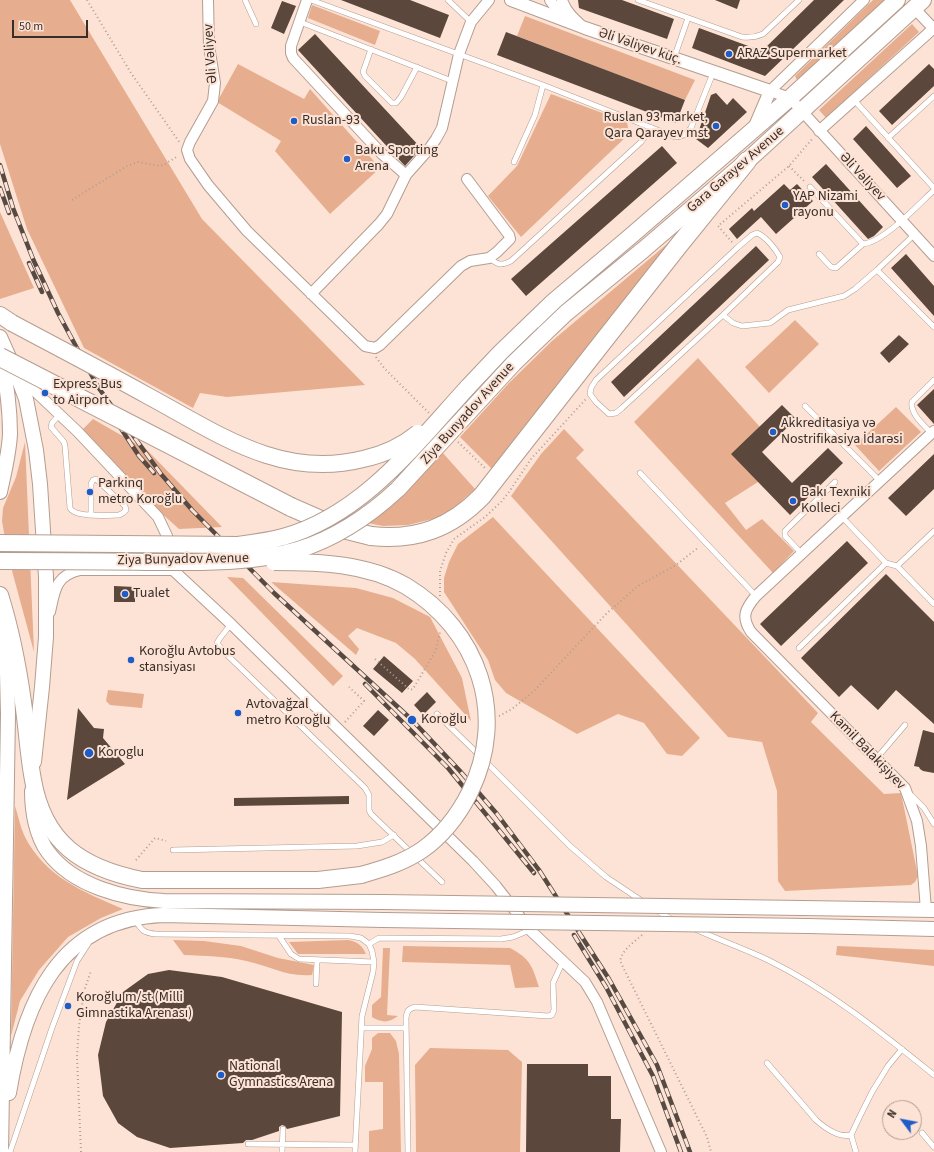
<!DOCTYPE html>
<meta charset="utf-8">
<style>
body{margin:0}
#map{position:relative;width:934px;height:1152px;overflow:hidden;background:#fde3d5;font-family:"Source Sans 3",sans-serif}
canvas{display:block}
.north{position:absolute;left:882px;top:1100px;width:40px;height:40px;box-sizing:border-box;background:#fde3d5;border:1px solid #ae9b90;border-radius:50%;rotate:302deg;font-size:11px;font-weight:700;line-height:16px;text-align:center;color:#382e29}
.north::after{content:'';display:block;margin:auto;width:14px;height:18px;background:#1e5cc8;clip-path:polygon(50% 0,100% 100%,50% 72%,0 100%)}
.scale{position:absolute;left:12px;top:20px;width:76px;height:18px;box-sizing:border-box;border:2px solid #382e29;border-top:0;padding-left:5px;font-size:12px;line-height:14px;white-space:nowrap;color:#382e29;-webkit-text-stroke:3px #fde3d5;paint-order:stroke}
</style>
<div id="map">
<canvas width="934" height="1152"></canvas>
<div class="north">N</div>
<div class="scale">50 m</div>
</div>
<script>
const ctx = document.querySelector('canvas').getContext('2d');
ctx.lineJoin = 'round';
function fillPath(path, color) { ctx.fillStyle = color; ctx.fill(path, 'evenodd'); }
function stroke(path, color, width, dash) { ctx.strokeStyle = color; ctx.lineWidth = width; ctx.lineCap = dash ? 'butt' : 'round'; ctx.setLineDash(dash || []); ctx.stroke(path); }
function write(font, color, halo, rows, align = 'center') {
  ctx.font = font + ' "Source Sans 3",sans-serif'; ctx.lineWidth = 4; ctx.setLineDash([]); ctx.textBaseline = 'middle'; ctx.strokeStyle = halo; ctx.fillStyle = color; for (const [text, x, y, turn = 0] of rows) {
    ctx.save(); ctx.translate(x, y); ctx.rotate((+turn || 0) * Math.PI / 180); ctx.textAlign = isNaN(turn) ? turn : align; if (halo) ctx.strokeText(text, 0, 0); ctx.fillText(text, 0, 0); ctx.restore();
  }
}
const green = new Path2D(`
 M0 0H70L202 219 365 385 227 397 200 393 193 408 84 348 27 229 0 144Z
 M873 0H890L799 84 795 76Z
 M312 5 380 31 375 45 308 18Z
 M525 16 695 80 685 100 517 36Z
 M912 24 919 32 826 118 819 110Z
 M238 64 304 99 310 89 380 168 330 214 275 151 281 141 217 102Z
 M551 94 627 122 629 134 521 237 488 196 517 166Z
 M0 212 34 288 0 299Z
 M673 239 494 471 460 437 509 383 552 341Z
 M795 320 819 344 769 393 745 367Z
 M698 358 760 427 758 482 725 503 746 530 762 519 794 551 773 573 634 422Z
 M896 407 921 432 879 471 855 445Z
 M93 419 147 450 222 527 179 529 159 511 82 430Z
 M564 429 584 450 576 458 818 713 811 722 884 794 901 793 918 876 915 882 911 885 785 891 778 881 777 791 762 742 728 737 511 496 541 454Z
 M25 442 34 652 8 556 2 521 3 508 16 477Z
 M442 452 475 489 445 516 408 525 383 526 368 523Z
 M493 517 700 738 682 756 667 754 644 723 618 714 577 734 506 693 495 680 488 660 444 592V578L449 562 458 544Z
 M227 577 243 578 343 676 333 686Z
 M271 582 356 588 393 598 430 617 462 678 471 721 415 659 396 643 357 628 348 636 359 649 356 655Z
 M108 690 144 694 142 708 110 705 106 701Z
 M15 806C18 815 20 826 24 835 44 876 83 892 123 909L101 918 68 937 39 970 20 1001 11 1036Z
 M173 940 204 941 241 946 278 958 314 965 312 975C285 977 271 966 246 961 225 956 205 956 184 955Z
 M348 940C358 942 362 945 366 954H298L289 942Z
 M403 946 510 948C531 959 532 966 539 987L515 988 510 965 402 962Z
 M837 946 934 950V966L836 955Z
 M383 948H390L387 1015 398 1016C389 1023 382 1023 372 1017V1005L381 997Z
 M378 1033H390L396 1041 399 1054 401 1152H369V1131L383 1129V1082H365V1066L372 1049V1038Z
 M430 1048 508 1050 522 1062 520 1152H416L415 1065Z`);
const building = new Path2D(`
 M341 0H410L449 15 440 38Z
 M578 0H622L674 19 667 39 579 8Z
 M715 0H740L737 9Z
 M814 0H844L765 76 692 48 699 28 762 51Z
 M282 1 296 6 284 34 271 28Z
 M506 32 685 100 676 123 497 55Z
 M315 34 421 148 405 166 298 50Z
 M929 64 934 69V86L892 125 879 111Z
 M716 93 727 105 733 98 747 112 708 148 696 139 711 95Z
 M866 126 911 176 897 188 853 139Z
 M662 146 677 163 526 296 511 279Z
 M826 164 883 227 874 236 868 239 812 177Z
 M784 184 790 190 797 184 813 201 776 234 761 217 737 239 729 229 752 208 754 211Z
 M756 246 769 260 624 397 611 382Z
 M906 254 934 286V316L891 268Z
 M899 335 909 344 889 363 880 353Z
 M934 389V424L917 405Z
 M782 405 796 419 762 452 792 483 828 448 843 463 790 515 731 454Z
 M934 454V489L906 516 888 498Z
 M847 541 868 563 781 646 760 624Z
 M886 574 934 622V724L896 690 878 710 851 685 839 697 801 658Z
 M114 586 135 587V602H114Z
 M384 656 413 681 402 693 373 669Z
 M427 692 436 702 423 715 414 705Z
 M78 708 94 728 104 729 103 738 125 764 67 800Z
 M378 710 389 720 374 736 363 726Z
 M923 730 934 733V773L923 771 920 769 919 767 914 766Z
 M349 796V804L234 806V798Z
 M169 970 222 977 342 1012 340 1116 287 1129 285 1126 282 1125 279 1127V1131L252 1140H246L243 1143 170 1148 137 1137 118 1123 103 1096 98 1055 106 1022 123 992 148 974Z
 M527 1064H588V1076H611V1119H621L620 1152H526Z`);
const path = new Path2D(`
 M87 0 131 73 180 143
 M789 166 806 183
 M72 200 127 166 138 162 160 166 165 164 178 156
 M732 242 718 226 789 166 813 138
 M376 357 384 368 429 413
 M458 442 486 469
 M440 596V571L446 553 454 539 485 517 501 502 509 492 531 459 586 399
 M375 659 410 690 413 689 436 650 440 632
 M499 716 512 709 534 691 607 613 638 586 676 565 699 547
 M345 722 364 701 349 687
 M136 860 155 838 166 841
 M642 935C633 943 623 949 620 961L707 1137 711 1152
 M81 1152 77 1057 79 1026 84 991 91 971`);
const service = new Path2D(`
 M245 0 256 24
 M311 0 543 85 675 137C683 137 686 134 691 128L713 73
 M448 0 471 22
 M638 0 742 37C750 38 756 37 763 34L799 0
 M300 22 452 81
 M371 49 363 72 365 76 392 103H396L401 97 417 67
 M674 58 688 18
 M854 100 934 188
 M888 138 934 96
 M514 162 535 115 543 85
 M810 187 863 244C884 242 918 205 934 190
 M757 233C766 237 775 248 780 257L778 262 723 315 622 408 616 413 609 414 596 402 590 394 591 388 596 380 737 248 752 235Z
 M819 254 831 267 836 268 863 244
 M489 258C499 265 500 266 511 261L641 142 652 128
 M877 270 934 327
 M723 315 733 323 742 326 770 323 788 310 844 296 855 289 877 270 915 234
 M805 406 880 481
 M59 415 52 423 51 427 64 442 65 446 70 508C75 518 109 515 119 515L123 513 126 510 125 506 96 479 93 480 91 484V514
 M931 433C924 425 910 414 912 402L934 380
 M640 473 756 596
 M842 517 886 563 897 566 934 604
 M802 554 785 536V531L835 482
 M897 566 934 531
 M231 624 220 638 217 643 222 650 365 788 369 795V810L371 814 442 882
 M799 648 886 563
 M437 714 479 755
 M876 759 905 725
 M485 761 570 846 606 877 642 901
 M910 794 924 808 934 824
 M173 850 357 846 382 842 394 835
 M654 909 671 919
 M135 920C142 931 144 933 156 934L350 936 361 938 369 944 372 951 374 962 373 972 362 1016 355 1152
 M695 929C719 940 745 949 768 960 829 990 882 1033 934 1075
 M279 936 291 954 299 959 374 962
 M369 944 379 938 501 939 513 937 530 930
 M316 984 317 960
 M361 1028H406
 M767 1063 816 1120C825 1128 839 1138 851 1135
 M922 1133 934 1147
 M248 1144 355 1145
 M10 1152 52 1028 77 961 88 944
 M282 1152 283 1129
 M408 1152 406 1018C407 1011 408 1009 415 1007L548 1016 552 1015 554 1010 553 983 563 961
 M856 1152 851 1135 860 1116 872 1092 888 1066 902 1049`);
const minor = new Path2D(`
 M208 0 209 46 215 83 213 101 190 142 187 150 190 159 208 185 247 231 365 346 375 348 380 345 461 266 470 261 489 258 497 252 510 239 509 235 467 179
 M307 0 291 46V53L293 58 382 154 406 175
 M550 0 565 21
 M562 0C566 11 572 17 581 25
 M864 0 770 91 790 98 934 256
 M914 8 934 29
 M819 131 934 28
 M311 294 379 224 387 214 406 175 429 149 436 139 442 128 459 54 471 22 489 0
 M19 376 78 432 158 517 167 536 173 570 231 624 473 861 496 886 530 930 585 982 597 1002 661 1152
 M50 612C55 590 55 576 80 570H173
 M926 910 921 846 917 821 905 788 751 632C741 617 745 609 756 596L934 431`);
const tertiary = new Path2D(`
 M511 0 585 28 770 91 755 126`);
const secondary = new Path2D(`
 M0 337 17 375 26 399 36 450 40 484 46 577V637L42 687 34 762
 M0 492C4 473 9 454 10 434 10 406 6 379 0 352
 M32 791C32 811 36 836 48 852 73 886 124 899 164 901L383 902
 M802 908 934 910
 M808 926 934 929
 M9 1093C24 1002 59 919 163 915L383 920
 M1 1152 8 714 7 673 3 627`);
const primary = new Path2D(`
 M0 315 12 323
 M544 334 566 313 643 250 747 161 923 0
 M467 388 500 353 554 301 632 235 790 98 897 0
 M0 595C11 630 18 666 23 702 27 728 28 754 33 780 44 843 82 868 142 880H318L361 875`);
const motorway = new Path2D(`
 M594 353 679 245 747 161
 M291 507 339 528 371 536`);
const rail = new Path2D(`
 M0 165 13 208 33 259 58 313 98 387 161 474 192 510 274 593 412 720 460 771 497 814 539 870 609 979 657 1065 690 1152
 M0 188 9 213
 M29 263 42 292
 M118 424 139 456 154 473
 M365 684 448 768 534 873
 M574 935 606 987 653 1076 681 1152`);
const secondaryBridge = new Path2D(`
 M383 902 802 908
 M383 920 808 926`);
const primaryBridge = new Path2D(`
 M12 323C57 347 103 371 148 396 217 433 281 480 363 459 382 455 402 446 418 433
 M0 543 238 545C253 543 268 541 283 537 362 515 414 446 467 388
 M0 561C49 561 99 561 148 562 198 562 250 564 298 550 336 538 369 516 398 489L514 363 544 334
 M274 562C319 562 366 563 406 586 479 630 508 715 470 792 459 814 442 836 422 850 403 863 382 869 361 875`);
const motorwayBridge = new Path2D(`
 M0 357 291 507
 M371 536C416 541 451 528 482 496L594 353`);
const markers = [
 [729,54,4,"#1e5cc8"],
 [294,121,4,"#1e5cc8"],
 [716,126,4,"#1e5cc8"],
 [347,159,4,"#1e5cc8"],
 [785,205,4,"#1e5cc8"],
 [45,393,4,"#1e5cc8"],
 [773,432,4,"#1e5cc8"],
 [90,492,4,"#1e5cc8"],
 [793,501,4,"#1e5cc8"],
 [125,594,4,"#1e5cc8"],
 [131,660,4,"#1e5cc8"],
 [238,713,4,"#1e5cc8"],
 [412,720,5,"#1e5cc8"],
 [89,753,5,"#1e5cc8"],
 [68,1006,4,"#1e5cc8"],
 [221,1075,4,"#1e5cc8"]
];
const streetNames = [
 ["Əli Vəliyev küç.",640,47,19],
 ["Əli Vəliyev",211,54,-94],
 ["Gara Garayev Avenue",736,170,-41],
 ["Əli Vəliyev",862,177,47],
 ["Ziya Bunyadov Avenue",468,414,-48],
 ["Ziya Bunyadov Avenue",183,560,-1],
 ["Kamil Balakişiyev",867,751,46]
];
const poiNames = [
 ["ARAZ Supermarket",737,54],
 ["Ruslan 93 market,",708,118,"right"],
 ["Qara Qarayev mst",708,134,"right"],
 ["Ruslan-93",302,121],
 ["Baku Sporting",355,151],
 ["Arena",355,167],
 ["YAP Nizami",793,197],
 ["rayonu",793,213],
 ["Express Bus",53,385],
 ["to Airport",53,401],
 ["Akkreditasiya və",781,424],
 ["Nostrifikasiya İdarəsi",781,440],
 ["Parkinq",98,484],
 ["metro Koroğlu",98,500],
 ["Bakı Texniki",801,493],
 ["Kolleci",801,509],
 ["Tualet",133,594],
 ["Koroğlu Avtobus",139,652],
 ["stansiyası",139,668],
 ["Avtovağzal",246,705],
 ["metro Koroğlu",246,721],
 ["Koroğlu",421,720],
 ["Koroglu",98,753],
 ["Koroğlu m/st (Milli",76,998],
 ["Gimnastika Arenası)",76,1014],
 ["National",229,1067],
 ["Gymnastics Arena",229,1083]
];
fillPath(green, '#e6ae8e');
fillPath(building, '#5b473c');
stroke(service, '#b49d90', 6);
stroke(minor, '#b49d90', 12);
stroke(tertiary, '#b49d90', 14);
stroke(secondary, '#b49d90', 16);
stroke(primary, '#b49d90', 18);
stroke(motorway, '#b49d90', 20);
stroke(path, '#b29e93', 2, [1, 3]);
stroke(service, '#fff', 5);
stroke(minor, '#fff', 10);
stroke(tertiary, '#fff', 12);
stroke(secondary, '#fff', 14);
stroke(primary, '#fff', 16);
stroke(motorway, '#fff', 18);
stroke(rail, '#564a43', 4.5);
stroke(rail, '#fde3d5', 3, [9]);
stroke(secondaryBridge, '#b49d90', 16, []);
stroke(primaryBridge, '#b49d90', 18, []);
stroke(motorwayBridge, '#b49d90', 20, []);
stroke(secondaryBridge, '#fff', 14);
stroke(primaryBridge, '#fff', 16);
stroke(motorwayBridge, '#fff', 18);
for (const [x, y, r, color] of markers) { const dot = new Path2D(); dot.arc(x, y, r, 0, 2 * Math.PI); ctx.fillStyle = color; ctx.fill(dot); stroke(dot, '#fde3d5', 1.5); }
write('14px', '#382e29', '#fde3d5', streetNames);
write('14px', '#382e29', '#fde3d5', poiNames, 'left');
</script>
